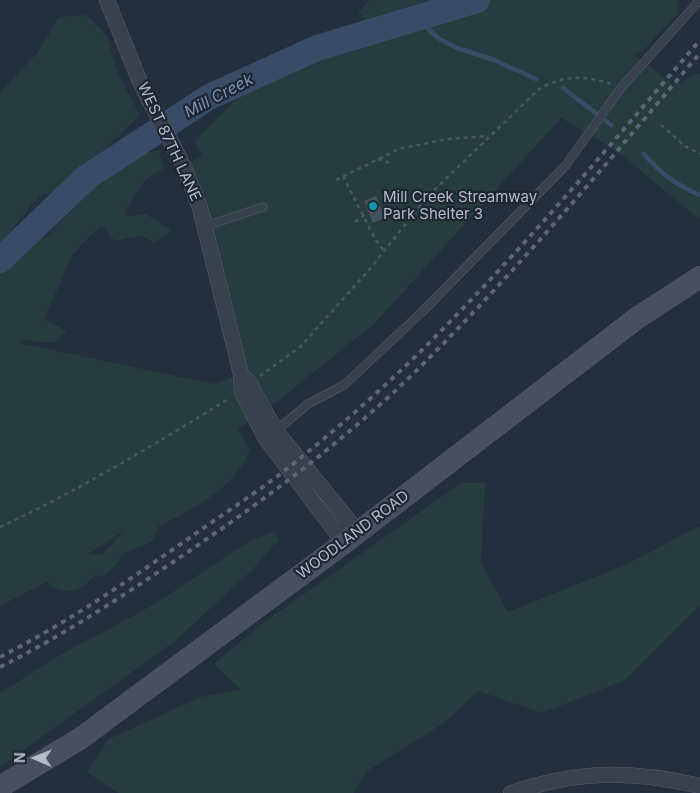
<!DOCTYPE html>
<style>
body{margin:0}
#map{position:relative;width:700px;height:793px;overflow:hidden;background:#242f3e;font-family:Inter,sans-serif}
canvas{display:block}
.north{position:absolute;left:10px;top:733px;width:50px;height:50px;-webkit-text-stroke:4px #1d2633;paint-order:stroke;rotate:271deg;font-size:14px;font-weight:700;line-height:20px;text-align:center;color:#b4bcc9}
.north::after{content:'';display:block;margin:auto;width:18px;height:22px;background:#b4bcc9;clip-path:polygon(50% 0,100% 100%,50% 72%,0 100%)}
</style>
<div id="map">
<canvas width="700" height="793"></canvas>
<div class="north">N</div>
</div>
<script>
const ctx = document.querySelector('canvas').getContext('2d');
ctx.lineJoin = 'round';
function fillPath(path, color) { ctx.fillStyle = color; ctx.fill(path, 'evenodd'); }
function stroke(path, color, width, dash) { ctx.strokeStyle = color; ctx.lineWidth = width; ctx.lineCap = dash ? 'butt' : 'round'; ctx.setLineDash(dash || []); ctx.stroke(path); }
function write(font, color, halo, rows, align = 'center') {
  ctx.font = font + ' Inter,sans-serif'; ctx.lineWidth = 4.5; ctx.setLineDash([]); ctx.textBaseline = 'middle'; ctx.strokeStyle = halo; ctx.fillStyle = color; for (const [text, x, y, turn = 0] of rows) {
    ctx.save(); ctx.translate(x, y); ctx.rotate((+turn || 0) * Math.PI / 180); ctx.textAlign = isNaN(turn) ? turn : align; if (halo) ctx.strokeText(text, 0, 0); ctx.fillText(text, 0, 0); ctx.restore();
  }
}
const green = new Path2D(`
 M369 0H431L366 20 358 13Z
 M477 0H677L678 13 643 51 633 54 673 85 700 73V220L617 151 561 118 374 324 279 400 238 429 250 450C234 489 194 508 159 526L152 542 122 554 116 565 102 577 95 575C83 591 62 598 47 582L0 606V272L21 250 47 236 96 184 139 155 158 150 164 168 146 179 125 211 127 216 146 214 172 231 154 243 140 235 115 241 101 225 73 254 44 319 67 331 53 343 23 340 19 343 215 384 241 374 184 167 202 155 195 141 242 93 282 72 365 40 390 37 435 14ZM125 530 103 554 87 555Z
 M86 15 107 36 117 71 140 115 67 187 39 196 0 244V92L38 52 59 17Z
 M461 483H485L481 562 508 612 627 564 700 526V605L625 680 542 713 478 691 444 723 367 771 353 793H118L87 772 109 739 201 697 240 689 214 664 260 625Z
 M274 532 278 540 252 570 175 641 0 767V693L60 655 153 605 248 542Z`);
const stream = new Path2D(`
 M418 19 438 38 457 48 494 60 536 79
 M563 88 597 114
 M606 121 611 125
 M644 154C660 173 676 185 700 195`);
const river = new Path2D(`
 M0 260 87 177 209 97 317 48 477 0`);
const building = new Path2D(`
 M376 196 385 218 373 223 364 201Z`);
const path = new Path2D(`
 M661 125 685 146 700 154
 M378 159 390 163
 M343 176 375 239 384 251
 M336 180 399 149 447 139 488 136
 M355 222 368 212
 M260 376 300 347 369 270 428 196 538 90C561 75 585 75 611 84
 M0 527C80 490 155 444 230 398`);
const service = new Path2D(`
 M206 226 263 207
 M276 431 308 404 344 385 422 312 566 165 620 89 700 0`);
const minor = new Path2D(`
 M107 0 140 82 184 167 200 208 241 374 242 392 266 439 344 543
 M241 374 250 384 276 431 358 532
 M511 793C579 770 631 770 700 786`);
const secondary = new Path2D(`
 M0 787 81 738 344 543 637 318 700 277`);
const rail = new Path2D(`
 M0 657C69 622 132 578 195 534 226 512 259 491 288 468 337 429 385 387 429 343 525 247 612 143 700 40
 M0 667C60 637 117 600 173 562 264 501 357 432 434 353 528 258 614 155 700 53`);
const markers = [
 [373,206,5,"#0f9aa8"]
];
const streetNames = [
 ["WEST 87TH LANE",169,142,65],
 ["WOODLAND ROAD",353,535,-37]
];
const poiNames = [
 ["Mill Creek Streamway",383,197],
 ["Park Shelter 3",383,214]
];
const waterNames = [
 ["Mill Creek",219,96,-28]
];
fillPath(green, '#263c3f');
stroke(stream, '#394c67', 4.5);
stroke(river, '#394c67', 26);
fillPath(building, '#455162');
stroke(service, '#565f6c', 9);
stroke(minor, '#565f6c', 16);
stroke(secondary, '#565f6c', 22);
stroke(path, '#44595c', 2.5, [4, 4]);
stroke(service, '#38414e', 8);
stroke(minor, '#38414e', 15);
stroke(secondary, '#465061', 21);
stroke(rail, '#5a6575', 4, [5, 5]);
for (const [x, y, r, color] of markers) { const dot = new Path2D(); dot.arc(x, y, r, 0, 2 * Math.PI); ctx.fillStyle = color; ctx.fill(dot); stroke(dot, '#1d2633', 2); }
write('15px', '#b4bcc9', '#1d2633', streetNames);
write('15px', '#b4bcc9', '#1d2633', poiNames, 'left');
write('italic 16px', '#7c92b1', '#1d2633', waterNames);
</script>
